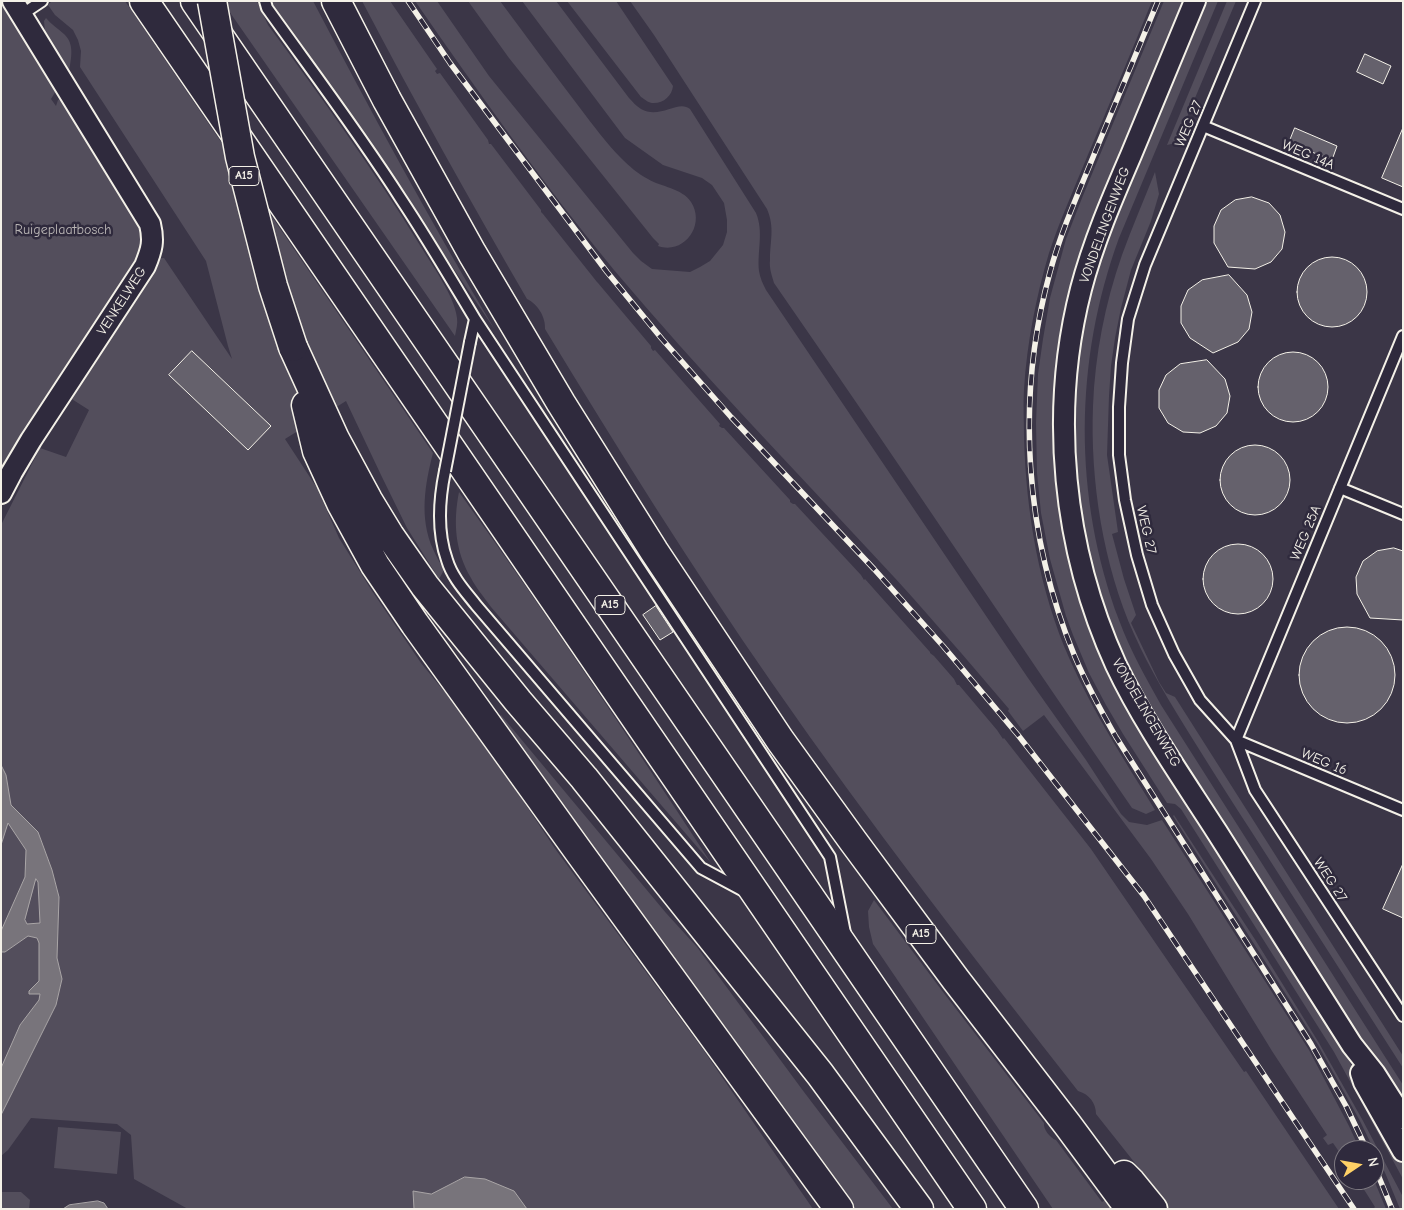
<!DOCTYPE html>
<style>
body{margin:0}
#map{position:relative;width:1404px;height:1210px;overflow:hidden;background:#3b3647;font-family:"Comic Neue",sans-serif}
canvas{display:block}
.frame{position:absolute;inset:0;border:2px solid #f4f1e8;pointer-events:none}
.north{position:absolute;left:1334px;top:1140px;width:50px;height:50px;box-sizing:border-box;background:#2f2a3d;border:1px solid #7e7a81;border-radius:50%;rotate:78deg;font-size:14px;font-weight:700;line-height:20px;text-align:center;color:#f4f1e8}
.north::after{content:'';display:block;margin:auto;width:18px;height:22px;background:#ffd166;clip-path:polygon(50% 0,100% 100%,50% 72%,0 100%)}
</style>
<div id="map">
<canvas width="1404" height="1210"></canvas>
<div class="frame"></div>
<div class="north">N</div>
</div>
<script>
const ctx = document.querySelector('canvas').getContext('2d');
ctx.lineJoin = 'round';
function fillPath(path, color) { ctx.fillStyle = color; ctx.fill(path, 'evenodd'); }
function stroke(path, color, width, dash) { ctx.strokeStyle = color; ctx.lineWidth = width; ctx.lineCap = dash ? 'butt' : 'round'; ctx.setLineDash(dash || []); ctx.stroke(path); }
function write(font, color, halo, rows, align = 'center') {
  ctx.font = font + ' "Comic Neue",sans-serif'; ctx.lineWidth = 5; ctx.setLineDash([]); ctx.textBaseline = 'middle'; ctx.strokeStyle = halo; ctx.fillStyle = color; for (const [text, x, y, turn = 0] of rows) {
    ctx.save(); ctx.translate(x, y); ctx.rotate((+turn || 0) * Math.PI / 180); ctx.textAlign = isNaN(turn) ? turn : align; if (halo) ctx.strokeText(text, 0, 0); ctx.fillText(text, 0, 0); ctx.restore();
  }
}
const green = new Path2D(`
 M1 1H2L57 89 51 99 56 106 58 100 63 98 137 221 141 234 138 256 100 317 61 373 19 438 1 470Z
 M52 1H125L433 453C425 484 419 518 433 549 436 556 440 563 444 570L439 579 407 528 381 475 346 401 285 439 317 488 339 538 372 591 421 663 443 690 456 701 556 850 702 1048 813 1209H527L465 1177 431 1194 414 1191V1209H188L134 1179 131 1135 117 1124 31 1118 8 1150 1 1156V1115L56 1005 62 979 57 958 59 897 52 870 38 832 11 805 6 775 1 765V525L40 448 66 457 89 410 67 396 154 259 164 258 232 359 228 346 206 261 80 67 81 51 78 40 73 30 55 15 48 5Z
 M222 1H257L268 25C321 97 374 170 421 247 432 265 455 297 457 318 458 324 456 330 455 336Z
 M271 1H313C371 112 431 222 495 330L319 69 282 19Z
 M362 1H390L437 69 435 71 437 74 440 73 488 140 489 144H491L541 210V212L543 214 597 282 598 283 651 346V348L653 351 655 350 720 424 719 426 722 428H724L790 500V502L793 504H795L861 575 864 580 865 579 930 652V653L934 656 954 679 957 685H959L997 730 1003 739 1004 738 1091 849 1244 1072 1246 1071 1339 1209H1162L1145 1186 1150 1182 1096 1114C1096 1103 1089 1094 1078 1091 973 957 869 823 772 683 692 568 618 449 545 329 546 318 538 304 527 299 470 201 415 102 362 1Z
 M415 1H437L489 76 633 253 641 261 652 269 690 272 700 267 710 261 723 245 727 232V220L724 203 712 185 702 178 663 165 625 138 522 1H556L629 98C633 102 636 106 641 109 660 120 678 99 690 109L756 213C764 232 757 251 759 271 760 278 763 284 766 290L1028 678 1086 760 1121 814 1129 822 1147 825 1162 820 1309 1050 1349 1126 1360 1150H1344V1159L1333 1143 1328 1145 1323 1138 1327 1135 1272 1051 1188 914 1151 859 1044 715 1023 731 1008 711 1009 709C967 660 925 610 880 562 791 466 699 371 614 270 543 184 479 93 415 1Z
 M468 1H500C527 37 553 73 580 108 593 125 606 143 621 158 629 166 638 174 648 179 661 187 682 188 691 202 706 225 684 255 658 246L659 244 653 238 509 58Z
 M567 1H616L673 86C672 96 663 104 652 103 649 103 644 99 641 97Z
 M630 1H1152C1131 53 1109 105 1087 157 1074 189 1060 220 1049 253 1036 297 1027 343 1024 389 1023 405 1024 421 1024 437 1026 512 1039 590 1070 660 1093 712 1125 761 1155 810L1146 814 1132 808C1012 634 895 457 774 283 772 276 769 268 770 260 770 240 775 228 767 209L654 35Z
 M1164 1H1184L1083 245 1067 301 1060 342 1056 376 1053 424 1055 472 1060 512 1070 560 1082 604 1090 627 1143 733 1347 1056 1360 1084 1403 1165V1179L1334 1052 1181 809 1175 804 1167 803 1123 734 1106 705 1089 673 1073 635 1066 616 1050 559 1041 513 1037 473 1036 423 1038 374 1043 339 1050 298 1066 239 1082 198Z
 M1207 1H1218L1119 238C1074 361 1073 497 1119 620 1130 650 1146 678 1161 705L1403 1085V1105L1153 710C1081 585 1055 445 1088 303 1099 255 1119 210 1138 165 1161 110 1184 56 1207 1Z
 M1227 1H1236L1176 143 1167 145Z
 M46 18C51 24 57 28 64 34 75 44 71 58 69 72L45 32 44 21Z
 M1155 172 1159 194 1151 221 1131 270 1121 308 1115 338 1111 366 1109 396 1107 455 1118 532 1112 534 1124 579 1136 615 1131 623 1159 682 1166 693 1175 697 1403 1056V1068C1353 990 1303 912 1253 834 1232 802 1212 770 1192 738 1171 704 1150 670 1134 634 1103 565 1090 480 1093 406 1095 355 1105 303 1122 255 1132 227 1144 200 1155 172Z
 M459 492C546 613 629 737 711 863L491 607C484 597 476 588 471 578 455 551 453 522 459 492Z
 M501 715 666 913 697 947 804 1092 893 1209H851L495 718Z
 M1174 815 1256 941 1319 1043 1362 1119 1403 1197V1209H1400L1386 1175 1360 1121 1318 1045 1173 816Z
 M8 822 26 850 25 877 1 931V845Z
 M36 878 38 882 40 923 27 924 25 920Z
 M874 900 943 992 1044 1123C1043 1129 1050 1138 1056 1140L1102 1202 1107 1199 1113 1209H1053L873 944 869 927 868 911Z
 M28 936 37 938 39 943V1000L20 1025 1 1068V952H5Z
 M58 1127 121 1132 117 1174 54 1168Z
 M1358 1180H1374L1386 1209H1373L1375 1207Z
 M1 1192H21L30 1200 29 1209H1Z`);
const water = new Path2D(`
 M1 765 6 775 11 805 38 832 52 870 59 897 57 958 62 979 56 1005 1 1115V1068L20 1025 39 1000 40 994H29V991L39 981V943L37 938 28 936 5 952H1V931L25 877 26 850 8 823 1 845ZM36 879 38 882 40 923 27 924 25 920Z
 M465 1177 485 1179 514 1191 527 1209H414L413 1191 431 1194Z
 M98 1201 104 1203 108 1209H63L69 1205Z`);
const building = new Path2D(`
 M1365 54 1391 66 1383 84 1357 72Z
 M1295 128 1337 146 1332 160 1289 143Z
 M1403 128V187L1382 178Z
 M1252 197 1269 203 1280 215 1285 232 1282 249 1271 262 1255 269 1228 267 1214 243V226L1221 210 1235 200Z
 M1297 292a35 35 0 1 1 70 0a35 35 0 1 1-70 0Z
 M1229 275 1247 295 1252 312 1249 329 1238 342 1213 353 1190 338 1181 323V306L1188 290 1202 280Z
 M192 351 271 426 248 450 169 375Z
 M1258 387a35 35 0 1 1 70 0a35 35 0 1 1-70 0Z
 M1207 360 1225 379 1230 396 1227 413 1216 426 1200 433 1183 432 1168 423 1159 408V390L1166 375 1180 364Z
 M1220 480a35 35 0 1 1 70 0a35 35 0 1 1-70 0Z
 M1203 579a35 35 0 1 1 70 0a35 35 0 1 1-70 0Z
 M1394 548 1403 551V620L1370 618 1357 594 1356 577 1363 561 1377 551Z
 M656 606 673 632 660 640 643 615Z
 M1299 675a48 48 0 1 1 96 0a48 48 0 1 1-96 0Z
 M1403 864V918L1383 909Z`);
const service = new Path2D(`
 M265 1 267 8C312 71 359 133 401 199 427 238 451 279 475 319L830 857 845 933
 M1255 1 1145 265 1128 319 1122 363 1119 407V455L1125 500 1137 555 1152 605 1174 654 1200 700 1236 740 1255 790 1403 1016
 M21 15 42 1
 M1203 126 1403 209
 M1403 336 1236 740 1403 810
 M470 342 475 319
 M445 471C439 500 437 532 447 560 452 577 465 591 476 605L701 868 744 891
 M1340 488 1403 514`);
const minor = new Path2D(`
 M1195 1C1174 52 1152 104 1131 155 1112 199 1093 243 1081 289 1049 413 1063 549 1116 665 1143 722 1183 779 1217 832 1262 903 1307 974 1352 1045L1375 1074 1403 1118
 M1 493 12 472 31 440 145 266C152 249 154 241 150 224L13 1
 M1361 1073 1364 1082 1403 1151`);
const motorway = new Path2D(`
 M144 1 972 1209
 M195 1 1024 1209
 M336 1 387 100 472 253 561 403 654 551 780 740 853 841 956 980 1067 1124 1130 1209
 M293 347 335 439 368 500 390 536 425 586 518 701 584 778 820 1074 919 1209
 M306 405 317 451 341 503 375 565 415 624 579 852 839 1209
 M1124 1175 1131 1182 1153 1209`);
const rail = new Path2D(`
 M408 1 450 63 607 272 662 339 731 417 874 569 943 646 1018 735 1144 896 1354 1209
 M1158 1C1138 49 1118 97 1098 145 1081 187 1062 228 1050 272 1015 399 1025 537 1075 657 1087 685 1101 711 1116 737L1311 1044 1346 1106 1367 1150
 M1374 1165 1392 1209`);
const serviceBridge = new Path2D(`
 M445 471 470 342`);
const motorwayBridge = new Path2D(`
 M212 1 240 157 273 286 293 347`);
const shields = [
 [244,176,30],
 [610,605,30],
 [921,934,30]
];
const shieldNames = [
 ["A15",244,176],
 ["A15",610,605],
 ["A15",921,934]
];
const streetNames = [
 ["WEG 27",1189,124,-67],
 ["WEG 14A",1308,155,23],
 ["VONDELINGENWEG",1105,225,-70],
 ["VENKELWEG",122,301,-57],
 ["WEG 27",1146,530,77],
 ["WEG 25A",1306,533,-67],
 ["VONDELINGENWEG",1146,713,60],
 ["WEG 16",1324,762,23],
 ["WEG 27",1330,880,57]
];
const parkNames = [
 ["Ruigeplaatbosch",63,230]
];
fillPath(green, '#534e5c');
fillPath(water, '#78747b');
stroke(water, '#aaa6a7', 1);
fillPath(building, '#65616c');
stroke(building, '#f4f1e8', 1);
stroke(service, '#f4f1e8', 14);
stroke(minor, '#f4f1e8', 24);
stroke(motorway, '#f4f1e8', 31);
stroke(service, '#2f2a3d', 10);
stroke(minor, '#2f2a3d', 20);
stroke(motorway, '#2f2a3d', 28);
stroke(rail, '#f4f1e8', 5.5);
stroke(rail, '#2f2a3d', 4, [11]);
stroke(serviceBridge, '#f4f1e8', 14, []);
stroke(motorwayBridge, '#f4f1e8', 31, []);
stroke(serviceBridge, '#2f2a3d', 10);
stroke(motorwayBridge, '#2f2a3d', 28);
for (const [x, y, w] of shields) { const box = new Path2D(); box.roundRect(x - w / 2, y - 9.5, w, 19, 4); ctx.fillStyle = '#2f2a3d'; ctx.fill(box); stroke(box, '#f4f1e8', 1); }
write('bold 12px', '#f4f1e8', null, shieldNames);
write('14px', '#f4f1e8', '#2f2a3d', streetNames);
write('14px', '#bcb8b7', '#2f2a3d', parkNames);
</script>
